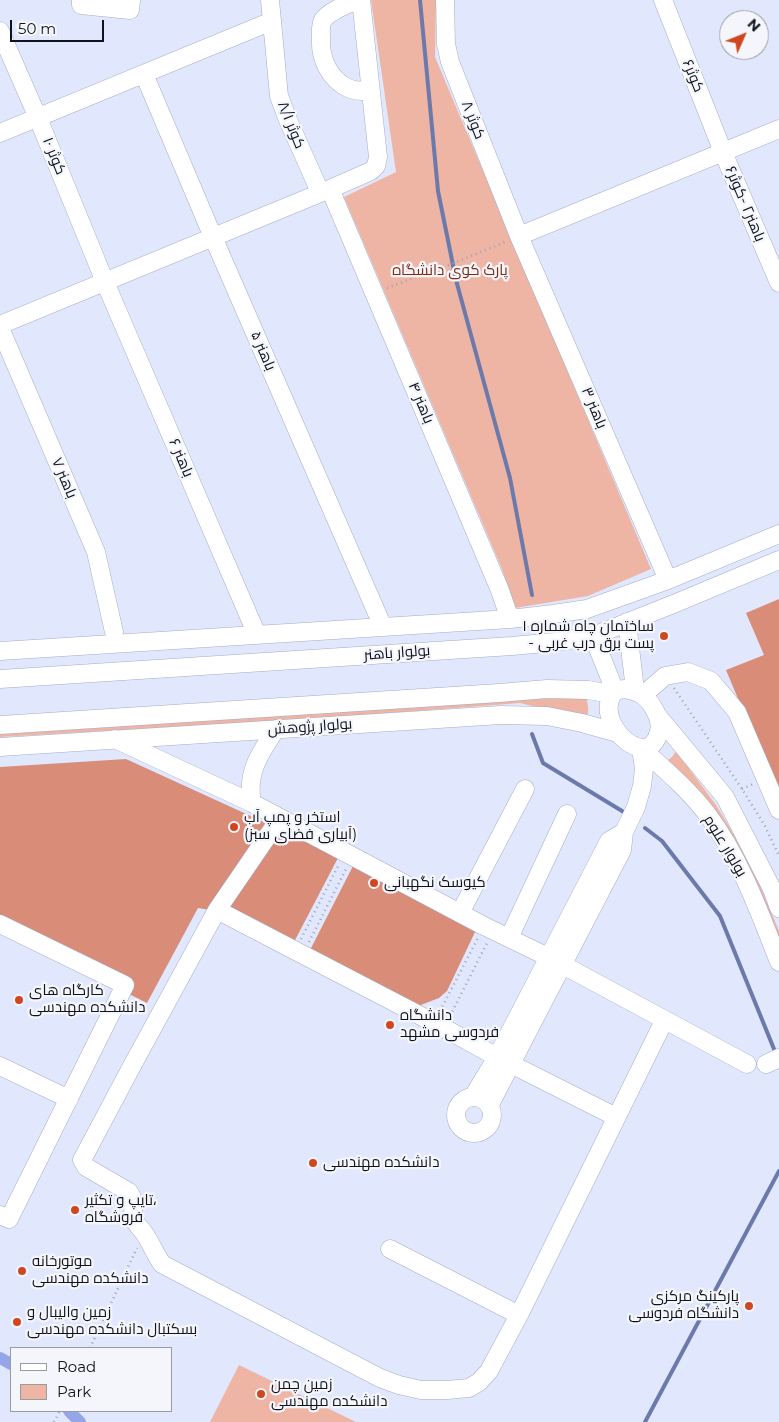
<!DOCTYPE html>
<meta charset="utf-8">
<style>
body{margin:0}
#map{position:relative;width:779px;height:1422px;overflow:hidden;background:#e1e8fe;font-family:Montserrat,sans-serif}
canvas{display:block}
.legend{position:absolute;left:10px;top:1347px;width:162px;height:65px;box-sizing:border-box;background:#f4f6fb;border:1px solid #999ba2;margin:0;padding:6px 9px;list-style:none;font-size:15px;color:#10121c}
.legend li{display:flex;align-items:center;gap:10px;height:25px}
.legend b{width:25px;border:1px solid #999ba2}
.north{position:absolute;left:719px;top:10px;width:50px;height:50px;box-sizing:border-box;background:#f4f6fb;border:1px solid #999ba2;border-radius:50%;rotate:46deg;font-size:14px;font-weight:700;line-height:20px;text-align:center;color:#10121c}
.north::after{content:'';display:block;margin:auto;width:18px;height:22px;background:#d04620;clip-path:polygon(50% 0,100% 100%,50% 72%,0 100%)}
.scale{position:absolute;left:10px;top:20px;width:94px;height:22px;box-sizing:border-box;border:2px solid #10121c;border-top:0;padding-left:6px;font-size:15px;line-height:18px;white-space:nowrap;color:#10121c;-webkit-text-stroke:4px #f4f6fb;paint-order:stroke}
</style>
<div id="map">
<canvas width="779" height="1422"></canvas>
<ul class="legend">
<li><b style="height:6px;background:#fff"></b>Road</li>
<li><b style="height:14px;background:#eeb4a4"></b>Park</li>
</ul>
<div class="north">N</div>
<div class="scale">50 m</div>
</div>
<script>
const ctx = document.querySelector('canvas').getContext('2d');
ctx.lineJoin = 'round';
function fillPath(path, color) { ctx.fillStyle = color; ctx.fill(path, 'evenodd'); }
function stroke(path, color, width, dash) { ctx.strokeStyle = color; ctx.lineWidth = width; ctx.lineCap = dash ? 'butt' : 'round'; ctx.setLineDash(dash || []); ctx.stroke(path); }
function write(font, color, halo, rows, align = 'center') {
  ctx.font = font + ' Montserrat,Cairo,sans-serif'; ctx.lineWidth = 4.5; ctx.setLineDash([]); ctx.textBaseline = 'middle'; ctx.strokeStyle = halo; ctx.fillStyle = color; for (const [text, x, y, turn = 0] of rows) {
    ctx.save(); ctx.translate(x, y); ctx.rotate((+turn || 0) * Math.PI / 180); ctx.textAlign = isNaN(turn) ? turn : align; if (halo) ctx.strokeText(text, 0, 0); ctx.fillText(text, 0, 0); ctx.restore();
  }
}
const green = new Path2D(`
 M371 0H436L435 57 651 569 588 596 515 608 502 569 344 197 396 172Z
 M585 695C588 703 590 711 586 719L520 703 312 719 0 737V729Z
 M676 751 716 805 750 861 779 931V950L747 875 664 763 672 757Z
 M239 1365 356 1422H210Z`);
const forest = new Path2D(`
 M779 599V797L726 670 764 655 746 613Z
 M126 759 266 823 210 910 198 908 147 1003 129 994 0 919V767Z
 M281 827 339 856 293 944 225 908Z
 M354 864 476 930 447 991 439 998 413 1008 309 952Z`);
const stream = new Path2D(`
 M420 0 438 191 456 280 510 478 532 595
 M532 734 543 763 627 814
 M645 828 662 841 720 916 776 1054
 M645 1422 779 1171`);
const canal = new Path2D(`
 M0 1358 11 1364
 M69 1411 80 1422`);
const path = new Path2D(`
 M387 288 464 259 505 242
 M674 688 742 789 765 826 779 856
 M742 789 753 784
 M301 939 339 864
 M309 942 346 869
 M440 1011 478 938
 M450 1016 487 943
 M90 1348 137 1248
 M54 1422 60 1411`);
const minor = new Path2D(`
 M81 0V5L130 10 131 0
 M270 0 279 96 288 120 320 192
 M357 0C348 4 329 11 323 20 320 25 321 33 321 39 320 58 329 79 348 88 354 91 364 91 371 92
 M445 0 446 44 450 62 519 236 668 580
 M663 0 723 152 779 283
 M0 31 38 118 105 282 257 635
 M144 74 213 237 383 627
 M0 133 272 21
 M330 189 499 588 510 619
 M519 236 779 129
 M0 325 330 189 371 171 376 166 378 157 361 0
 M0 328 96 552 114 632
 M627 622 635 690
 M593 636 615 691
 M0 651 510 619 553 614 587 609 668 580 779 534
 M0 679 512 646 556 642 593 636 676 603 779 560
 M624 689C639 691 647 696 654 709 659 717 661 727 658 735 646 772 590 720 615 691Z
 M643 695 665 676 688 672 711 681 737 712 779 810
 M657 715 725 797 772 889 779 908
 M0 725 499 693 547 689 588 690 612 694
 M115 739 252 803 484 926 548 957 747 1064
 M0 747 501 715 547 716 582 723 618 733
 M641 748C664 769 688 789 707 814 740 858 759 911 779 962
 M252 803C246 773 260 753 276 729
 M280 818 217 910 133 1064 82 1160 86 1167 129 1192C137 1203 131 1209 134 1219 136 1225 141 1228 144 1233 151 1243 155 1254 162 1264L380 1378 399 1385 421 1390H447L469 1388 479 1382 489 1371 519 1315 664 1021
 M217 910 444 1028 497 1057 616 1117
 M460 913 525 789
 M0 924 125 985 9 1219 0 1215
 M509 938 567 814
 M766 1064 779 1058
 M0 1066 69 1099
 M473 1097 497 1057 609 841 624 832
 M456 1115a18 18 0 1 1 36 0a18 18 0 1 1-36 0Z
 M489 1106 622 850 624 832 636 807 642 786 644 769 641 748
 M390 1249 519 1315`);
const markers = [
 [664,636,5,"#d04620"],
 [234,827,5,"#d04620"],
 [374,883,5,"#d04620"],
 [19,1000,5,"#d04620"],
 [390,1025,5,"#d04620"],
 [313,1163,5,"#d04620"],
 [75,1210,5,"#d04620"],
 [22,1271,5,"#d04620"],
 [749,1306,5,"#d04620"],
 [17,1322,5,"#d04620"],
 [261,1394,5,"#d04620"]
];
const streetNames = [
 ["کوثر۶",693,76,68],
 ["کوثر ۸",473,120,68],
 ["کوثر ۸/۱",291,125,68],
 ["کوثر ۱۰",54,156,68],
 ["باهنر۲ -کوثر۶",745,204,67],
 ["باهنر ۵",263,351,67],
 ["باهنر ۴",421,403,67],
 ["باهنر ۳",594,408,67],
 ["باهنر ۶",181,458,67],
 ["باهنر ۷",64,478,67],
 ["بولوار باهنر",397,653,-4],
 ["بولوار پژوهش",310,727,-4],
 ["بولوار علوم",725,846,59]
];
const parkNames = [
 ["پارک کوی دانشگاه",450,271]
];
const poiNames = [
 ["ساختمان چاه شماره ۱",654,627,"right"],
 ["- پست برق درب غربی",654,644,"right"],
 ["استخر و پمپ آب",244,818],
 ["(آبیاری فضای سبز)",244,835],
 ["کیوسک نگهبانی",384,883],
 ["کارگاه های",29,991],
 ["دانشکده مهندسی",29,1008],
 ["دانشگاه",400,1016],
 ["فردوسی مشهد",400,1033],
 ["دانشکده مهندسی",323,1163],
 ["تایپ و تکثیر،",85,1201],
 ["فروشگاه",85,1218],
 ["موتورخانه",32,1262],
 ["دانشکده مهندسی",32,1279],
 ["پارکینگ مرکزی",739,1297,"right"],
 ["دانشگاه فردوسی",739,1314,"right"],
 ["زمین والیبال و",27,1313],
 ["بسکتبال دانشکده مهندسی",27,1330],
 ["زمین چمن",271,1385],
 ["دانشکده مهندسی",271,1402]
];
fillPath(green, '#eeb4a4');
fillPath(forest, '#d98d78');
stroke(stream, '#6c7aab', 4);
stroke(canal, '#94a6e8', 12);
stroke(minor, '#a4acc6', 19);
stroke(path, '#9ea3b5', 2.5, [1, 4]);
stroke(minor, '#fff', 18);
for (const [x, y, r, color] of markers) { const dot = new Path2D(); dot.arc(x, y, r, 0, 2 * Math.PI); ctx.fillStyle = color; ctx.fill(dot); stroke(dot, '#f4f6fb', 2); }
write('15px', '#10121c', '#f4f6fb', streetNames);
write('15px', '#832911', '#f4f6fb', parkNames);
write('15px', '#10121c', '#f4f6fb', poiNames, 'left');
</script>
